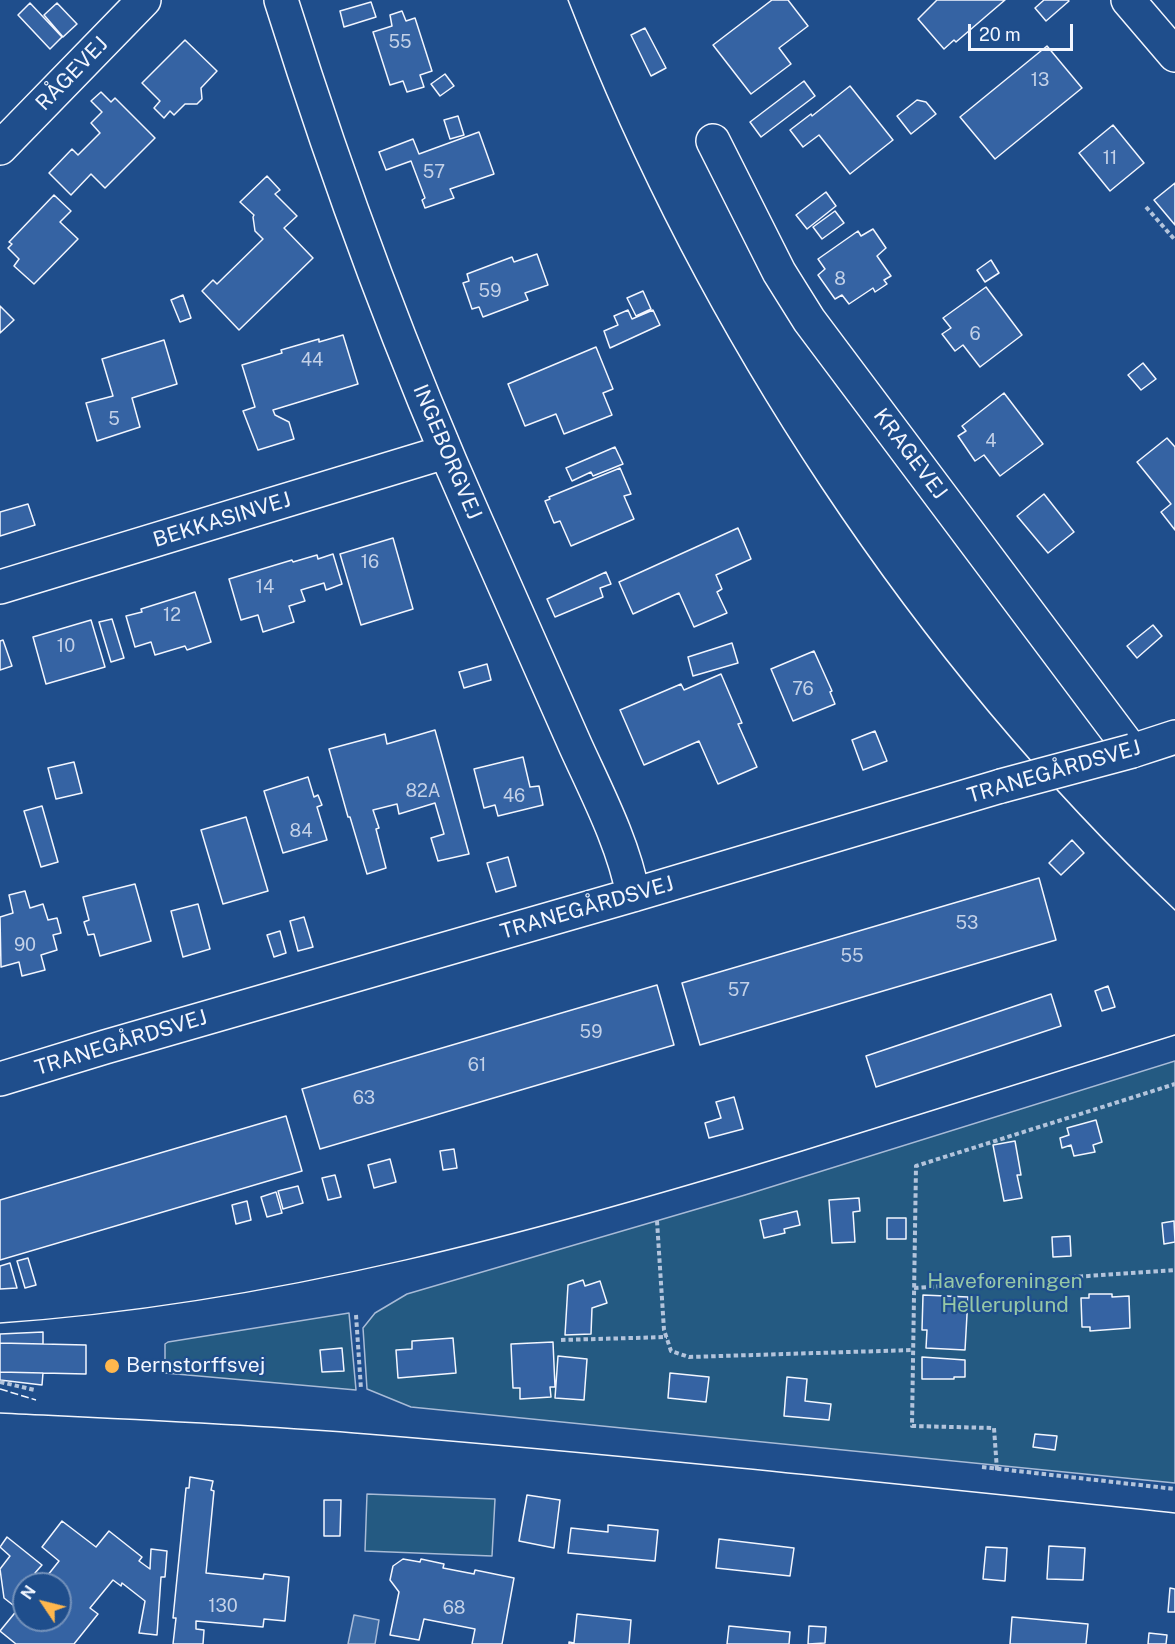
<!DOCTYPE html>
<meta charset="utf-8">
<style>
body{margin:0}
#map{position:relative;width:1175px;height:1644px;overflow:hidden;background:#1f4e8c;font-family:"Public Sans",sans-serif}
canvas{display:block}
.north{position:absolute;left:12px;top:1572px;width:60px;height:60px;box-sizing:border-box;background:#1f4e8c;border:2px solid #7391ba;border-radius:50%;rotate:305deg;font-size:16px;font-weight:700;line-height:24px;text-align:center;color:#f2f6ff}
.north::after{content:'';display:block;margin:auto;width:21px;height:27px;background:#ffb74d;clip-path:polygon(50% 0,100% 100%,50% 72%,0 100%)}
.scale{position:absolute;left:968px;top:24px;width:105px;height:27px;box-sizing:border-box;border:3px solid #f2f6ff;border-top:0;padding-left:8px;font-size:18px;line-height:21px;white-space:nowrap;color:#f2f6ff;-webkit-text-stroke:4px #1f4e8c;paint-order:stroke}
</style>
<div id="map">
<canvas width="1175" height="1644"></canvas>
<div class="north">N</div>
<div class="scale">20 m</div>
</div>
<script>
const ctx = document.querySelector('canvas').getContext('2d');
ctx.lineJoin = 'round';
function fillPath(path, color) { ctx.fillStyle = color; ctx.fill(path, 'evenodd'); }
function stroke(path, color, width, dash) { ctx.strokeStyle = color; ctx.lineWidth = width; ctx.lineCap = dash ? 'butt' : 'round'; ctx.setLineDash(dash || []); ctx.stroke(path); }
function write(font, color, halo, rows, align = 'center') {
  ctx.font = font + ' "Public Sans",sans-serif'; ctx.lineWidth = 4.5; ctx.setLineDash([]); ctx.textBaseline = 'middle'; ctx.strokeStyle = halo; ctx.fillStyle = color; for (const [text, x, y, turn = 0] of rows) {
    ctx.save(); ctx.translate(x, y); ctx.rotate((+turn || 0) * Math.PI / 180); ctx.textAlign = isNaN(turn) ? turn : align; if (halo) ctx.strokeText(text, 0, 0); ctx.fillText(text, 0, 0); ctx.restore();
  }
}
const green = new Path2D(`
 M1175 1061V1483L411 1407 367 1389 363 1328 375 1313 407 1294 745 1195Z
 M349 1313 356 1390 165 1373V1344L168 1342Z
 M367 1494 495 1499 492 1556 365 1551Z`);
const water = new Path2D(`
 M354 1615 379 1620 375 1644H348Z`);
const building = new Path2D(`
 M772 0H788L808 26 779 48 791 64 751 94 713 45Z
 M937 0H1005L956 42 954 40 944 49 918 19Z
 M1044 0H1068L1069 1 1046 21 1035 8Z
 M371 2 376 17 344 27 340 11Z
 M30 3 62 37 50 49 18 15Z
 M57 3 77 24 63 37 44 15Z
 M402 11 406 21 415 18 432 71 420 75 424 87 407 92 403 81 390 85 373 32 392 26 390 15Z
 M645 28 666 68 651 76 631 35Z
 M185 40 217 71 201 88 202 99 197 104H185L174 115 170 111 164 118 154 108 160 101 142 83Z
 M1047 46 1082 88 995 159 960 117Z
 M445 74 454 86 440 96 431 84Z
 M804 81 815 96 761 137 750 122Z
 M850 86 893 140 850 174 819 135 803 147 790 130 811 114 812 116Z
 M101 92 111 102 115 98 155 138 105 188 91 174 71 195 49 173 72 149 78 155 100 133 91 123 102 112 91 101Z
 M917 100 926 102 936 114 911 134 897 116Z
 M458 116 464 135 450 139 444 120Z
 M1113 125 1144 163 1110 191 1079 153Z
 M479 132 494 174 450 189 454 198 425 208 422 200 425 198 411 161 386 170 379 152 413 139 419 154Z
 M267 176 280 190 275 194 297 216 284 228 313 258 239 330 202 291 213 280 217 284 263 239 255 231 253 217 254 215 240 202Z
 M1175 183V225L1154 200Z
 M826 192 836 206 807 229 796 215Z
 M54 195 71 211 60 222 78 239 34 284 14 266 19 259 8 248 12 244 9 242Z
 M835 211 844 223 822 239 813 227Z
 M873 229 886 248 877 256 891 276 884 280 887 284 875 292 873 288 849 304 842 295 835 299 818 275 825 269 818 259 858 231 861 236Z
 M537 254 548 285 525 293 528 300 483 317 479 307 472 309 463 283 469 281 467 274 512 257 514 262Z
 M991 260 999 273 985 282 977 270Z
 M986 287 1022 335 980 367 963 345 955 351 942 334 951 328 943 318Z
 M643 291 651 309 636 316 627 298Z
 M183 295 191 318 180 322 171 300Z
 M0 306 14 320 0 333Z
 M628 310 632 319 653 310 660 325 610 348 604 331 618 325 614 316Z
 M343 335 358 384 273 410 275 415 289 422 294 439 258 450 243 411 255 407 242 365 282 353 281 350 319 339V342Z
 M164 340 177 384 132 398 140 427 97 441 86 403 113 396 102 359Z
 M596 347 613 389 603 393 612 415 564 434 556 414 525 426 508 384Z
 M1143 363 1156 379 1141 390 1128 375Z
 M1004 393 1043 444 1000 476 984 455 975 461 958 436 966 431 962 426Z
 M1167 438 1175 447V530L1161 512 1171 504 1137 462Z
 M615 447 623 464 593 476 591 472 572 481 566 468Z
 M620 468 631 494 624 496 634 519 571 546 560 521 554 523 545 501 550 499 549 497Z
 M1044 494 1074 532 1048 553 1017 516Z
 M28 504 35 525 0 536V512Z
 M738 528 751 559 716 575 722 589 717 592 727 613 694 627 679 593 633 614 619 582Z
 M393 538 413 609 361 625 340 554Z
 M333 554 342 584 326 590 324 583 301 590 305 601 289 606 294 622 263 632 258 615 241 620 229 579 292 560 293 562 317 555 318 559Z
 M606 572 611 584 600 588 603 597 555 617 547 599Z
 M195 592 211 642 187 650 185 646 155 655 151 642 135 647 126 616 142 612 141 609Z
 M112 619 124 658 111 662 99 622Z
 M91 620 105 667 46 684 33 637Z
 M1153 625 1162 636 1137 658 1127 646Z
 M3 640 12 666 0 670V641Z
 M732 643 738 663 693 676 688 657Z
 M814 651 832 691 830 692 835 704 793 721 771 669Z
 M487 664 491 680 464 688 459 672Z
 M721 674 742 723 738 724 757 767 718 784 699 741 644 765 620 710 681 684 684 690Z
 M435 730 469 854 438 861 431 838 444 834 435 803 399 814 397 804 373 810 379 828 376 829 386 868 367 874 350 817H348L329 749 385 734 387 744Z
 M875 731 887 761 863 770 852 740Z
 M523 757 530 787 539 786 543 805 498 816 495 805 484 808 474 769Z
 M74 762 82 793 56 799 48 768Z
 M308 777 314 797 318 795 322 805 317 807 327 840 283 853 264 791Z
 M42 806 58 862 41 867 24 811Z
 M246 817 268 891 223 904 201 830Z
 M1072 840 1084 853 1061 875 1049 863Z
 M508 857 516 886 496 892 487 863Z
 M1039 878 1056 940 700 1045 682 983Z
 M135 884 151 941 100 956 94 934 88 935 84 922 89 920 83 897Z
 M25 891 30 908 43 904 48 920 57 918 61 933 53 935 57 950 41 955 45 970 22 976 19 962 1 967 0 917 13 913 9 895Z
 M198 904 210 949 183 957 171 911Z
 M304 917 313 947 298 951 290 921Z
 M280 931 286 953 274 957 267 935Z
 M657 985 674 1045 320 1149 302 1089Z
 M1108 986 1115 1007 1102 1011 1095 991Z
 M1051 994 1061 1026 876 1087 866 1056Z
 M734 1097 743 1129 709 1138 705 1123 721 1118 716 1102Z
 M286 1116 302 1171 0 1260V1200Z
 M1096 1120 1102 1142 1093 1145 1095 1152 1074 1156 1071 1145 1062 1148 1060 1138 1069 1135 1067 1128Z
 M1015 1141 1021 1175H1017L1022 1198 1004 1201 993 1145Z
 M454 1149 457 1168 443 1170 440 1151Z
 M390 1159 396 1182 374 1188 368 1165Z
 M335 1175 341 1197 328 1200 322 1178Z
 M298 1186 303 1203 283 1209 278 1191Z
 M276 1192 282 1213 267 1217 261 1197Z
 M859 1198 860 1211 853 1212 855 1242 832 1243 829 1200Z
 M247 1201 251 1220 236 1224 232 1205Z
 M797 1211 800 1225 784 1229 785 1233 764 1238 760 1220Z
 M887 1218H906V1239H887Z
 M1174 1221 1175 1242 1164 1244 1162 1223Z
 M1070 1236 1071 1256 1053 1257 1052 1237Z
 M28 1258 36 1285 25 1288 17 1261Z
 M10 1263 17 1288 0 1289V1266Z
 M583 1280 585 1286 600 1281 607 1303 592 1308 591 1334 565 1335 568 1285Z
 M1089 1294H1112V1297L1129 1296 1130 1328 1090 1331V1327H1082L1081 1298H1089Z
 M923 1295 968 1297 965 1350 926 1348 927 1330H922Z
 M43 1332V1344L0 1343V1334Z
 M453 1338 456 1373 398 1378 396 1350 412 1349V1341Z
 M553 1342 555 1387H550L551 1397 520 1399V1388H513L511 1344Z
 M0 1343 86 1345V1374L0 1372Z
 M342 1348 344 1371 322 1372 320 1350Z
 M558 1356 587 1359 584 1400 555 1398Z
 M922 1357 965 1360V1377H954V1379H922Z
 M0 1372 43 1373 42 1385 0 1380Z
 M670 1373 709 1377 706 1402 668 1398Z
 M787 1377 807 1379 805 1401 831 1404 829 1420 784 1416Z
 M1035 1434 1057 1436 1055 1450 1033 1447Z
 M190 1477 213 1481 211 1490 214 1491 206 1573 263 1579 264 1574 289 1577 285 1621 264 1619 263 1627 196 1621V1629L204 1630 203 1644H173L176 1618H173L186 1488H189Z
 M527 1495 560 1500 554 1548 519 1541Z
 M324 1500H341L340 1536H324Z
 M62 1521 96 1547 109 1531 142 1557 139 1561 150 1569 151 1549 167 1551 165 1577H161L157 1635 139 1633 145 1601 122 1583 121 1586 113 1580 90 1608 98 1614 74 1644H16L0 1631 18 1609 4 1598 0 1569 10 1556 0 1547 7 1537 42 1565 35 1573 44 1580 59 1561 42 1547ZM24 1584H60V1620H24Z
 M608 1525 658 1530 655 1561 568 1553 571 1528 608 1532Z
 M719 1539 794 1548 790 1576 716 1568Z
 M1049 1546 1085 1548 1083 1580 1047 1579Z
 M986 1547 1007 1548 1005 1581 983 1579Z
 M403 1559 420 1562 421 1559 444 1564 443 1568 474 1574 475 1570 514 1578 502 1644H472L475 1629 424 1619 419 1640 390 1635 399 1592 390 1580 393 1566Z
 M1170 1588 1175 1589V1612H1168Z
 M577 1614 631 1620 629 1644H569V1642L574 1643Z
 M1012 1617 1088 1624 1086 1644H1010Z
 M729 1626 790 1632 789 1644H727Z
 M809 1626 826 1627 825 1643 808 1644Z
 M1149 1633 1167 1635 1166 1644H1148Z`);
const path = new Path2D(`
 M1146 207 1175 240
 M657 1221 664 1330 671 1351 689 1357 913 1350
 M914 1288 1175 1270
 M356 1315 361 1389
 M561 1340 667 1337
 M0 1382 35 1390
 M982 1467 1175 1489
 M997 1470 994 1428 912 1426 916 1166 1175 1084`);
const minor = new Path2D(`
 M281 0C336 175 401 353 476 521 509 596 543 671 576 747 597 793 624 845 633 895
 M1128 0 1175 55
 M713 141 779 272 809 320 1132 751 1175 737
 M0 148 144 0
 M0 587 445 452
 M0 1079 105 1047 633 895 1001 786`);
const tram = new Path2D(`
 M568 0C697 335 914 663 1175 910
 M0 1323C275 1304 540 1231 802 1151 927 1113 1051 1074 1175 1035
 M0 1413C122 1419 245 1424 367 1434 637 1456 906 1485 1175 1513`);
const minorBridge = new Path2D(`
 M1001 786 1132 751`);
const fence = new Path2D(`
 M0 1389 36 1400`);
const markers = [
 [112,1366,8,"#ffb74d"]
];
const numberNames = [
 ["55",400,42],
 ["13",1040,80],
 ["11",1110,158],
 ["57",434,172],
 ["8",840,279],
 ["59",490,291],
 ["6",975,334],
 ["44",312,360],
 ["5",114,419],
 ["4",991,441],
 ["16",370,562],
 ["14",265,587],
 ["12",172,615],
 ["10",66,646],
 ["76",803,689],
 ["82A",423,791],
 ["46",514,796],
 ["84",301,831],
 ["53",967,923],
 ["90",25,945],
 ["55",852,956],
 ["57",739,990],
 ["59",591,1032],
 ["61",477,1065],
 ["63",364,1098],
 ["130",223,1606],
 ["68",454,1608]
];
const streetNames = [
 ["RÅGEVEJ",72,74,-46],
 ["INGEBORGVEJ",447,452,67],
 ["KRAGEVEJ",910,454,53],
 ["BEKKASINVEJ",222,520,-17],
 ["TRANEGÅRDSVEJ",1054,772,-16],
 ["TRANEGÅRDSVEJ",587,908,-16],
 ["TRANEGÅRDSVEJ",121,1043,-17]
];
const parkNames = [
 ["Haveforeningen",1005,1282],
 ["Helleruplund",1005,1306]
];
const poiNames = [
 ["Bernstorffsvej",126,1366]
];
fillPath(green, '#245a82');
stroke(green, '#a8bbd7', 1.5);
fillPath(water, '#3b69a3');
stroke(water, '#a8bbd7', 1.5);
fillPath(building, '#3563a3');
stroke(building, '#f2f6ff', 1.5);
stroke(minor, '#f2f6ff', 36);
stroke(path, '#b3c4dc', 4, [4.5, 3]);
stroke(minor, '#1f4e8c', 33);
stroke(tram, '#f2f6ff', 1.5);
stroke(minorBridge, '#f2f6ff', 36, []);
stroke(minorBridge, '#1f4e8c', 33);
stroke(fence, '#f2f6ff', 1.5, [8, 3]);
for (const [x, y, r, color] of markers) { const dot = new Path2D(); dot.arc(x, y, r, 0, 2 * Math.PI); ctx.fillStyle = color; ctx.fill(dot); stroke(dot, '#1f4e8c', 2); }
write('18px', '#c3d1e8', null, numberNames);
write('21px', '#f2f6ff', '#1f4e8c', streetNames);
write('21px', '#97c8a6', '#1f4e8c', parkNames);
write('21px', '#f2f6ff', '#1f4e8c', poiNames, 'left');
</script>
